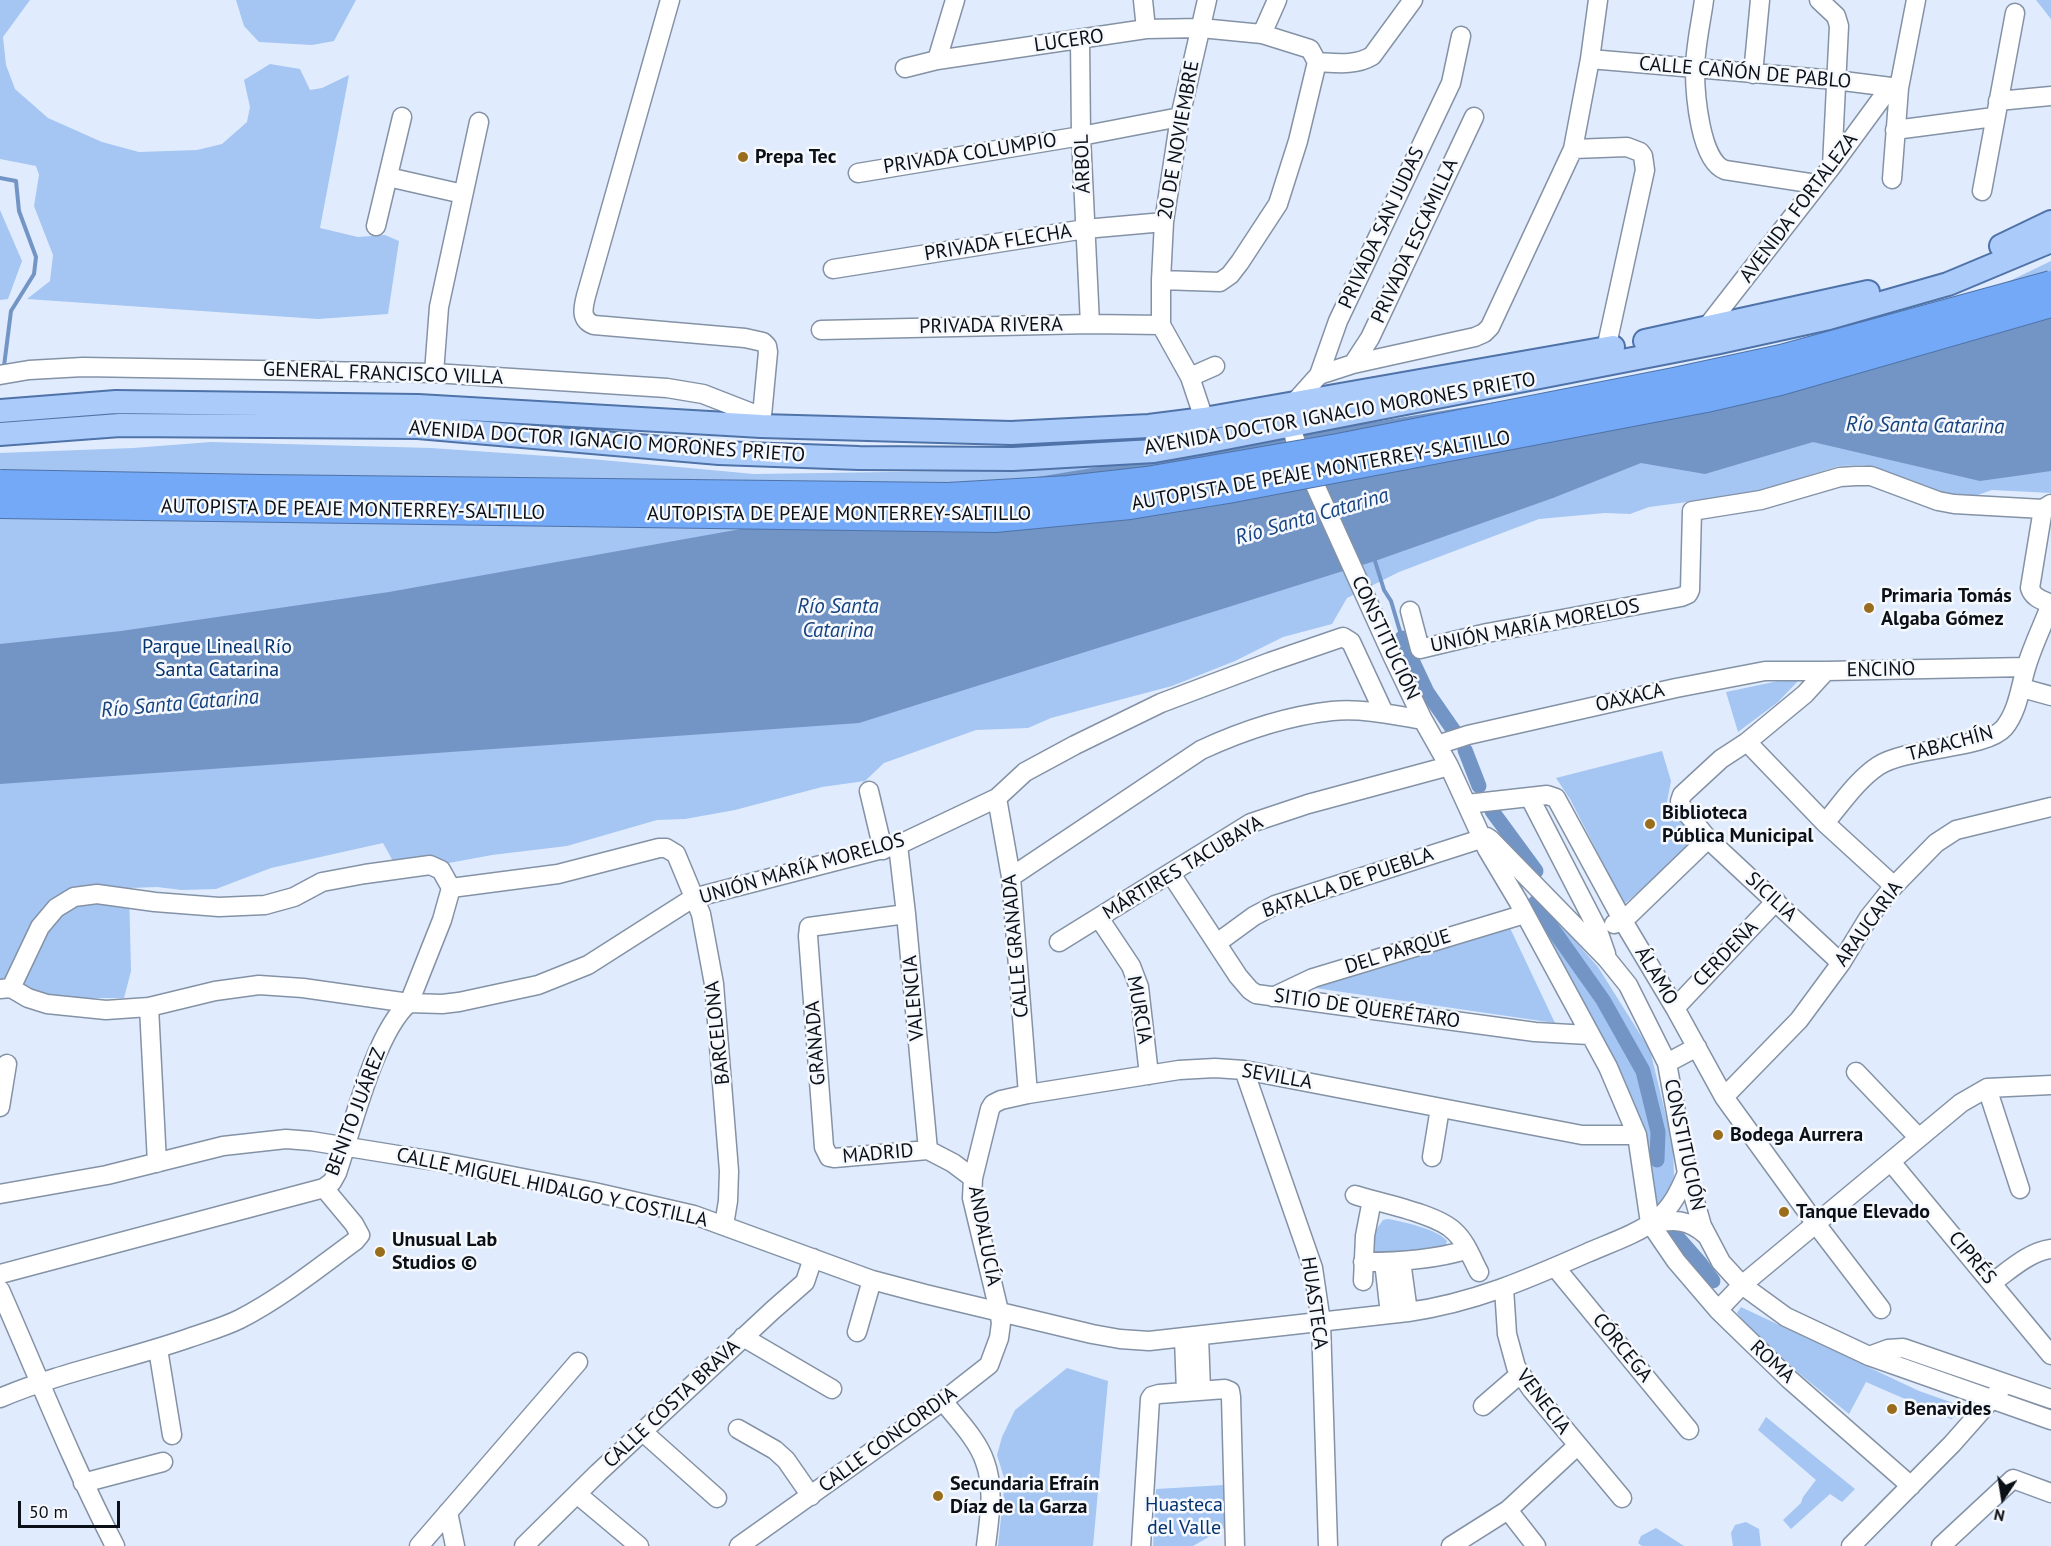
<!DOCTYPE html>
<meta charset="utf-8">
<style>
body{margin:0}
#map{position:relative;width:2051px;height:1546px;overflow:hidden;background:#e0ecfd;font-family:"PT Sans",sans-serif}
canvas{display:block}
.north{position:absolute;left:1973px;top:1468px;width:60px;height:60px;-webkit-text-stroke:4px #f5f8fd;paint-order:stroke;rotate:192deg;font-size:16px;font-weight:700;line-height:24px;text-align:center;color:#0b1017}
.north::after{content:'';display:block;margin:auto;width:21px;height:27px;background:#0b1017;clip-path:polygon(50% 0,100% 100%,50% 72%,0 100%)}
.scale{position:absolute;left:18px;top:1501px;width:102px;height:27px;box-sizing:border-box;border:3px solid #0b1017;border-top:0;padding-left:8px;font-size:18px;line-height:21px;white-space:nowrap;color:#0b1017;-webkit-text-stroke:4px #f5f8fd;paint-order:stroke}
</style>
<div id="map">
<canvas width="2051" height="1546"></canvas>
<div class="north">N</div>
<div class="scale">50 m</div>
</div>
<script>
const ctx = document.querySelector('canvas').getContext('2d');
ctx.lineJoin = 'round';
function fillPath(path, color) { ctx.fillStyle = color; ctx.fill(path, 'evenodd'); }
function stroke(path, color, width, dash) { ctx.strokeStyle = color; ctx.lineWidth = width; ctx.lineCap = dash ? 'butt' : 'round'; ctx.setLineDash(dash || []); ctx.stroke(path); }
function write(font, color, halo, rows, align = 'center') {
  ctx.font = font + ' "PT Sans",sans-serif'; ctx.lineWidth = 5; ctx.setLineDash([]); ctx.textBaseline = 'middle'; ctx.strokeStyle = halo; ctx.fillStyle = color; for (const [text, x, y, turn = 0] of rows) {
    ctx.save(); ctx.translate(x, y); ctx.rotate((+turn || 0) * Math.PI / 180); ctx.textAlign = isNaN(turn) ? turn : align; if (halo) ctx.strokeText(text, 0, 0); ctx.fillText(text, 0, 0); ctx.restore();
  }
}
const green = new Path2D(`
 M0 0H30L3 37 6 65 15 89 48 118 102 142 139 152 197 150 222 144 247 122 250 107 244 80 270 64 300 69 310 90 322 88 349 75 320 228 358 237 385 235 399 241 388 314 318 319 27 299 50 281 53 255 34 206 39 175 36 166 0 159Z
 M236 0H356L334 41 312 45 259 42 244 26Z
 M2036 0H2051V19Z
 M0 210 22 261 8 299 0 300Z
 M2051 261V493L1992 490 1961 501 1907 482 1880 469 1863 465 1839 466 1749 494 1649 507 1630 514 1605 513 1539 519 1399 572 1347 598 1332 624 1283 637 1235 661 1172 686 1051 718 1028 728 976 730 884 763 865 781 822 787 735 810 685 819 657 820 567 846 492 855 449 863H394L383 843 271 868 216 889 182 890 157 887 129 888 131 971 124 998H59L0 983V453L133 448 211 442 431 448 591 459 754 474 962 471 1069 466 1132 467 1614 386 1799 348 1995 288Z
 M1788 679 1798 681 1778 702 1738 732 1726 692Z
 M1662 751 1671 781 1667 802 1701 841 1624 904 1570 799 1556 778Z
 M1528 898 1540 901 1598 967 1650 1050 1673 1145 1674 1176 1666 1202 1652 1206 1625 1081 1567 970 1529 907Z
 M1510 928 1555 1023 1308 987 1313 982Z
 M1388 1219C1403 1222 1438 1229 1447 1241L1444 1251 1374 1254 1372 1251 1373 1234 1383 1220Z
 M1741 1307 1919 1391 1959 1405 1960 1414 1951 1419 1866 1382 1849 1414 1763 1344 1737 1313Z
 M1067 1368 1108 1381 1093 1546H998L1005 1481 997 1455 1002 1437 1015 1410Z
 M1766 1417 1855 1489 1842 1502 1830 1494 1791 1529 1783 1520 1801 1503 1803 1497 1816 1480 1758 1430Z
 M1224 1485 1226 1527 1193 1546H1153L1156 1489Z
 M1746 1522 1759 1529 1761 1546H1733L1731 1533 1735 1525Z
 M1656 1528 1684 1546H1642L1638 1543 1641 1536Z`);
const water = new Path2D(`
 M2051 279V471L1980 481 1813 442 1705 474 1641 463 1553 498 1375 561 859 723 0 784V644L121 631 389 592 970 488 1778 356Z`);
const stream = new Path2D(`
 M0 178 16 181 19 211 36 257 34 274 11 311 4 366
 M1375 561 1384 590 1391 601 1402 638`);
const canal = new Path2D(`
 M1402 638 1408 651
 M1410 656 1427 692 1454 731
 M1465 750 1479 786
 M1492 811 1536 871
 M1536 902 1547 921 1603 1000 1643 1071 1658 1132 1657 1160
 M1672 1231 1700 1263 1713 1281`);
const minor = new Path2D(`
 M670 0 586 296C583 308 580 320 594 325L745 338 763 342 767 346 768 352 761 426
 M1143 0 1146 29
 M1598 0 1590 59 1573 149 1490 327 1484 333 1475 337 1353 364 1319 375 1294 403 1291 425 1296 443 1392 655 1423 720 1449 766 1487 849 1518 901 1608 1067 1637 1135 1650 1223 1676 1261 1718 1310 1789 1379 1911 1486
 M1704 0C1701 23 1695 47 1695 70 1695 94 1700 161 1725 170L1816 184
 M1819 0 1836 16 1839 26 1832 166
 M1262 34 1277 0
 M1080 39 1081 136 1090 324
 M1590 59 1835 80 1899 88
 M937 60 955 0
 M1317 62C1336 63 1355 66 1372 56L1413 0
 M905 68 937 60 1146 29 1201 28 1262 34 1310 49 1317 62 1298 141 1278 204 1240 262 1230 275 1220 282 1161 280
 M1753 74 1760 0
 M1998 101 2051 96
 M1895 130 1994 117
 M1573 149 1627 147 1640 152 1643 156 1645 170 1606 349
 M858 173 1081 136 1180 117
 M388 177 463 194
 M1892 179 1899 88 1916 0
 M1982 191 2015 13
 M376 226 402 117
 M833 269 1085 229 1164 222
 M1706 328 1832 166 1890 87
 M821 330 1090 324 1161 325
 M1353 364 1370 338 1474 117
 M434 373 439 307 479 122
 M0 375 29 370 83 367 434 373 667 388 703 394 762 417
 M1319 375 1338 321 1451 83 1461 36
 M1190 377 1215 366
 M1204 419 1190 377 1161 325V280L1164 222 1180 117 1207 0
 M2043 509 2030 588C2033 598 2042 600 2051 604
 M1410 611 1420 649 1487 633 1681 597 1688 594 1690 590 1692 511 1761 500 1840 477 1856 476H1871L1938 501 1954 504 2043 509 2051 504
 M2022 688 2051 696
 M1747 742 1825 823 1894 886
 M1437 745 1468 735 1676 688 1765 671H1826
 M869 791 883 850
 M997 798 1011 877 1028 1094
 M1530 798 1597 928 1606 954
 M1467 804 1547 795 1556 798 1623 921 1675 1008 1724 1097 1816 1224 1881 1309
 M1825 823C1841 804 1857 780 1878 766 1907 747 1986 749 2004 728 2018 711 2020 688 2026 668 2032 647 2043 625 2051 604
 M1490 839 1607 959 1628 985 1667 1063 1687 1173 1702 1226 1721 1262 1742 1285 1786 1317 1869 1356 2051 1420
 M898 845 906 914 928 1150
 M1171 874 1238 976 1250 990 1256 994 1535 1032 1589 1035
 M1011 877 1201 750C1242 731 1286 716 1332 711 1362 708 1394 715 1423 720
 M451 888 558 874 659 848H666L676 854 701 914 714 984 729 1171 728 1201 724 1225
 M1099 918 1131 966 1139 987 1149 1075
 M1614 924 1623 921 1708 839
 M1059 942 1251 823 1308 804 1449 766
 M1217 943 1254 916 1275 905 1487 837
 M1841 963 1708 839 1681 806 1680 801 1682 795 1721 759 1747 742 1805 694 1826 671 2026 667
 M0 989 11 988 28 998 47 1004 106 1010 149 1007 215 991 259 985 303 988 409 1003 442 1004 459 1002 538 985 588 965 693 898 898 845 997 798 1025 772 1075 745 1161 703 1270 662 1343 637 1351 642 1384 713
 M1273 997 1313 978 1525 914
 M149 1007 157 1163
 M1675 1008 1776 901
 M1667 1063 1697 1047
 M1244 1070 1313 1268 1321 1322 1328 1546
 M1856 1072 1919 1138
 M1987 1088 2020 1189
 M1724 1097 1799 1020 1841 963 1869 917 1894 886 1936 843 1956 830 2051 807
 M0 1107 7 1064
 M1432 1157 1440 1108
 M1891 1162 2051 1355
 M973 1178 990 1109 993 1104 1001 1100 1028 1094 1179 1070 1215 1068 1244 1070 1582 1135H1637
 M0 1194 107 1175 223 1146 286 1139 311 1141 441 1162 594 1192 694 1215 872 1280 925 1294 1092 1334 1120 1339 1149 1341 1408 1312C1473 1303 1528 1279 1587 1253 1610 1243 1637 1234 1657 1219 1672 1207 1680 1190 1687 1173
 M1355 1195C1380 1203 1438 1214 1455 1232 1466 1242 1472 1259 1479 1272
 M1650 1223C1673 1220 1688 1218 1706 1235
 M1401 1261 1408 1312
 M1363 1262C1398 1262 1433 1260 1466 1250
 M1384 1262 1390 1314
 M1555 1267 1689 1430
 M0 1274 324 1188 332 1182 337 1173C352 1129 375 1032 409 1003L442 920 451 888 441 870 430 865 365 874 322 882 294 897 265 905 219 907 155 902 97 894 74 897 56 908 40 927 11 988
 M1363 1281 1365 1236 1372 1200
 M1993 1282C2011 1269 2029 1252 2051 1249
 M1504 1288 1507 1334 1516 1367 1532 1390 1622 1498
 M0 1290C38 1376 72 1463 115 1546
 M1718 1310 1742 1285 1961 1103 1987 1088 2051 1085
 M857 1332 872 1280
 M1199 1336 1201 1390
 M743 1337 832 1389
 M1184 1338 1186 1392
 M158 1349 172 1435
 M1869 1356 1888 1349 1903 1348 2051 1399
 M0 1398C61 1372 126 1360 189 1338 206 1332 224 1327 240 1319 281 1298 318 1268 355 1241L360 1235 354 1224 324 1188
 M943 1401C957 1419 978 1440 985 1462 995 1489 989 1519 986 1546
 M1483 1406 1520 1374
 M738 1429 775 1450 786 1460 811 1496
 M643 1432 717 1498
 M83 1483 163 1462
 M577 1494 639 1546
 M1508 1510 1536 1546
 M448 1512 455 1546
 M419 1546 578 1362
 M524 1546 598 1473 773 1310 805 1282 813 1258
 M739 1546 943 1401 989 1365 999 1338 1001 1323 999 1311 972 1198 973 1178 953 1163 928 1150 834 1158 829 1157 824 1147 808 936 809 927 906 914
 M1141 1546 1150 1399 1152 1396 1159 1394 1225 1389 1230 1391 1231 1397 1235 1546
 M1451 1546 1508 1510 1577 1446
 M1851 1546 1952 1444 2005 1384
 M1941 1546 2013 1479 2051 1493`);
const major = new Path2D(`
 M2001 246 2051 222
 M1645 341 1868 292
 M0 411 116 402 418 406 761 426 1011 433 1149 426 1204 419 1613 347
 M0 434 120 425 418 427 719 453 859 458 1013 459 1154 451 1205 442 1715 343 1829 318 1948 284 2051 241`);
const highwayBridge = new Path2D(`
 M0 483 261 488 948 496 1068 489 1147 480 1338 447 1674 381 1781 358 2051 284
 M0 505 995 519 1130 506 1228 490 1706 399 1780 382 2051 304`);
const markers = [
 [743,157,6,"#9a6d1c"],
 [1869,608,6,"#9a6d1c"],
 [1650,824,6,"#9a6d1c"],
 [1718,1135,6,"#9a6d1c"],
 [1784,1212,6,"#9a6d1c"],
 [380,1252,6,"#9a6d1c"],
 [1892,1409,6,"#9a6d1c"],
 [938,1496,6,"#9a6d1c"]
];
const streetNames = [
 ["LUCERO",1069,41,-8],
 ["CALLE CAÑÓN DE PABLO",1745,73,5],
 ["20 DE NOVIEMBRE",1179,140,-80],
 ["PRIVADA COLUMPIO",970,154,-9],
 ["ÁRBOL",1083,164,-92],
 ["AVENIDA FORTALEZA",1799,208,-53],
 ["PRIVADA SAN JUDAS",1382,228,-65],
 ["PRIVADA ESCAMILLA",1415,241,-65],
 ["PRIVADA FLECHA",998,243,-9],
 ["PRIVADA RIVERA",991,326,-1],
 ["GENERAL FRANCISCO VILLA",383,374,2],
 ["AVENIDA DOCTOR IGNACIO MORONES PRIETO",1340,414,-10],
 ["AVENIDA DOCTOR IGNACIO MORONES PRIETO",607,442,4],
 ["AUTOPISTA DE PEAJE MONTERREY-SALTILLO",1321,471,-10],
 ["AUTOPISTA DE PEAJE MONTERREY-SALTILLO",353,510,1],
 ["AUTOPISTA DE PEAJE MONTERREY-SALTILLO",839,514],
 ["UNIÓN MARÍA MORELOS",1535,626,-11],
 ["CONSTITUCIÓN",1385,638,65],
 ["ENCINO",1881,670,-1],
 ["OAXACA",1630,698,-13],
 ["TABACHÍN",1950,744,-15],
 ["MÁRTIRES TACUBAYA",1183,868,-31],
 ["UNIÓN MARÍA MORELOS",802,869,-16],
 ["BATALLA DE PUEBLA",1348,883,-19],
 ["SICILIA",1771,897,43],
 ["ARAUCARIA",1869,924,-54],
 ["CALLE GRANADA",1016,946,-95],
 ["DEL PARQUE",1398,952,-17],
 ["CERDEÑA",1726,954,-46],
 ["ÁLAMO",1656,976,59],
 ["VALENCIA",914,998,-95],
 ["SITIO DE QUERÉTARO",1367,1009,8],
 ["MURCIA",1139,1010,80],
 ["BARCELONA",718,1033,-96],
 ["GRANADA",816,1043,-94],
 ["SEVILLA",1277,1077,10],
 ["BENITO JUÁREZ",356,1112,-69],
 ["CONSTITUCIÓN",1684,1145,78],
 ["MADRID",878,1154,-5],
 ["CALLE MIGUEL HIDALGO Y COSTILLA",552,1188,12],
 ["ANDALUCÍA",984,1236,79],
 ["CIPRÉS",1972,1258,50],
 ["HUASTECA",1314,1303,82],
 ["CÓRCEGA",1622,1348,51],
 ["ROMA",1772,1362,43],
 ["VENECIA",1543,1402,53],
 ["CALLE COSTA BRAVA",672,1404,-43],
 ["CALLE CONCORDIA",888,1440,-36]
];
const poiNames = [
 ["Prepa Tec",755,157],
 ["Primaria Tomás",1881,596],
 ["Algaba Gómez",1881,619],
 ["Biblioteca",1662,813],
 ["Pública Municipal",1662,836],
 ["Bodega Aurrera",1730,1135],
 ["Tanque Elevado",1796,1212],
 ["Unusual Lab",392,1240],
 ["Studios ©",392,1263],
 ["Benavides",1904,1409],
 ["Secundaria Efraín",950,1484],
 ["Díaz de la Garza",950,1507]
];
const parkNames = [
 ["Parque Lineal Río",217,647],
 ["Santa Catarina",217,670],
 ["Huasteca",1184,1505],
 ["del Valle",1184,1528]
];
const waterNames = [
 ["Río Santa Catarina",1925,426,1],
 ["Río Santa Catarina",1312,517,-16],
 ["Río Santa",838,607],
 ["Catarina",838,631],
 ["Río Santa Catarina",180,704,-5]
];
fillPath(green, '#a5c5f2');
fillPath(water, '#7395c6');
stroke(stream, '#7395c6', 4);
stroke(canal, '#7395c6', 15);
stroke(minor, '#8492a6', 21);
stroke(major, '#4f73a8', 26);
stroke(minor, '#fff', 18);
stroke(major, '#abcbfa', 22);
stroke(highwayBridge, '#4f73a8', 28, []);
stroke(highwayBridge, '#73a9f6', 26);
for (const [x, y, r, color] of markers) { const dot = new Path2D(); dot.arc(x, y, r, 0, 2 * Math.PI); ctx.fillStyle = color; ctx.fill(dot); stroke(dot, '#f5f8fd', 2); }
write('20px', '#0b1017', '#f5f8fd', streetNames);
write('bold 20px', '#0b1017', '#f5f8fd', poiNames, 'left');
write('20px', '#05336e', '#f5f8fd', parkNames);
write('italic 21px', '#16427f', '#f5f8fd', waterNames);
</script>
